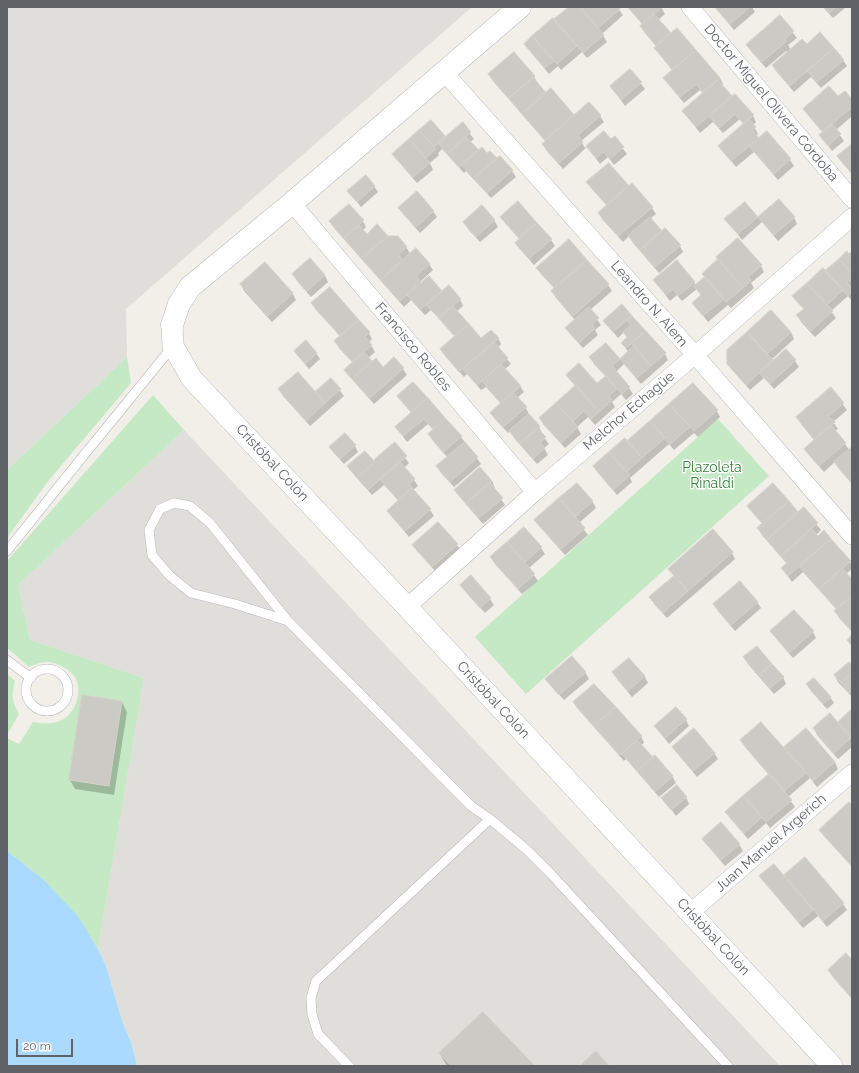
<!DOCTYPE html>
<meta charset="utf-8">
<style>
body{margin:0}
#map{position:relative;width:859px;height:1073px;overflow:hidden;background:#f1efe8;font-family:Raleway,sans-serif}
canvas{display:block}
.frame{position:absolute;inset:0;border:8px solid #5f6368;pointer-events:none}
.scale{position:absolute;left:16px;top:1039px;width:57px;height:18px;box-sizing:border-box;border:2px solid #5f6368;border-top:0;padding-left:5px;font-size:12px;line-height:14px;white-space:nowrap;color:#5f6368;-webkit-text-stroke:3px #fff;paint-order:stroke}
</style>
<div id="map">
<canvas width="859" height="1073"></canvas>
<div class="frame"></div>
<div class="scale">20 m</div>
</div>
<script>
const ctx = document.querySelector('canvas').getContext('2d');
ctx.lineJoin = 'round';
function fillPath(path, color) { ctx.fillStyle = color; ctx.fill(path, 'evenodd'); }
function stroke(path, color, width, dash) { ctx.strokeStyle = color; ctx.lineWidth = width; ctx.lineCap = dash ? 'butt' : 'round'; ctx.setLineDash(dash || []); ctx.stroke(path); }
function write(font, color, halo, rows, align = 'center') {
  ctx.font = font + ' Raleway,sans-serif'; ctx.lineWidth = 3; ctx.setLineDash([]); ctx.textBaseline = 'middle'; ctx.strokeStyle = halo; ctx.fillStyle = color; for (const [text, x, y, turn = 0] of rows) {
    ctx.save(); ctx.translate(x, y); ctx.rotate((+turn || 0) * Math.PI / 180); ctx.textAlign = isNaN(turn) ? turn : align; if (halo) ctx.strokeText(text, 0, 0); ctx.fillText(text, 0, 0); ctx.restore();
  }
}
const industrial = new Path2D(`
 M7 7H472L126 309 127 357 7 470Z
 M184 430 780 1066H137L132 1045 122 1021 106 966 98 949 144 678 30 640 18 585Z`);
const green = new Path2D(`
 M127 357 131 383 49 480 7 538V470Z
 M153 395 184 430 18 585 30 640 144 678 98 949 78 916 43 879 7 851V738L19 744 33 722C54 726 70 722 77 700 79 694 79 687 77 681 73 671 58 662 47 662 41 662 35 664 29 667L7 648V561Z
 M718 419 769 476 526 694 475 637Z
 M7 674 15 681C11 696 12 701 19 714L7 735Z`);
const water = new Path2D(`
 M7 851 43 879 78 916 98 949 106 966 122 1021 132 1045 137 1066H7Z`);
const shadow = new Path2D(`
 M570 7H617L623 15 602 34 607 42 587 58 582 52 561 70 558 66 549 74 529 50 525 44Z
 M628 7H661L665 14 658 20 671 35 677 29 720 78 723 84 722 85 732 98 735 95 753 116 756 122 753 125 758 134 756 136 759 139 767 133 790 160 794 166 778 180 754 152 736 167 719 146 744 125 740 119 723 133 713 122 700 133 683 111 703 94 700 90 684 103 668 84 664 78 673 71 659 54 655 48 657 47 645 33 641 27 643 25Z
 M715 7H752L755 12 734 30Z
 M823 7H845V8L833 18Z
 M780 17 797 38 788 45 791 50 807 45 843 60 847 66 821 88 811 77 794 92 776 71 773 65 788 52 786 51 766 68 751 51 748 45Z
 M630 70 645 89 625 106 611 86Z
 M489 75 534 76 537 83 546 94 551 90 574 117 589 104 600 116 604 122 581 141 585 148 603 132 610 141 614 137 627 154 614 165 608 157 600 164 587 147 563 169 546 150 543 144 546 142 493 81Z
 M838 98 852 101V116L836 130 844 141 832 151 820 135 823 133 808 115 804 109Z
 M431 121 446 138 462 124 474 139 470 142 479 152 487 154 490 152 497 160 512 171 516 177 491 198 466 171 464 173 442 149 438 153 439 155 430 163 433 170 417 183 397 160 393 154Z
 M588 182 629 187 652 208 656 214 650 219 662 232 680 246 683 252 659 273 633 243 629 236 623 242 602 219 599 213 607 206 591 188Z
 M374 186 378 192 361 207 349 192Z
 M779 200 794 217 797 224 778 241 762 222 742 240 726 219 744 203 758 218Z
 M518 202 551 240 555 246 534 265 520 249 516 243 520 240 505 223 502 217Z
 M400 208 433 211 437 217 420 233 403 214Z
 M494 220 498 227 480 242 468 229 464 222Z
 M363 221 366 227 362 231 366 235 387 237 406 247 411 255 429 264 433 270 420 282 421 284 429 277 442 292 460 299 463 306 456 312 481 340 498 338 501 344 498 348 511 364 505 369 520 386 524 392 517 398 526 408 529 414 528 415 539 427 542 433 541 434 549 444 544 448 548 455 537 464 514 438 510 431 508 433 495 419 491 413 501 404 486 387 481 390 467 374 464 377 445 356 441 350 455 337 431 310 425 315 411 300 404 307 334 228 330 222Z
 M569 241 608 285 612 291 590 310 601 325 595 330 598 335 583 348 570 334 566 328 575 320 556 298 552 291 555 289 541 274 538 268Z
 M852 253V288L851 289 852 291V301L848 296 831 311 836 318 815 337 801 322 798 316 804 310 794 296Z
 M310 260 325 276 328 282 311 297 297 281 294 275Z
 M265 263 293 294 296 300 272 322 244 291 241 284Z
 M761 266 764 272 751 283 754 288 731 308 728 305 708 322 693 303 702 296 697 289 682 301 677 295 670 301 654 280 694 282 697 286 705 278Z
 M312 303 369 333 372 339 369 342 375 352 368 358 372 363 383 368 403 369 407 375 374 404 349 376 345 370 353 363 339 348 336 342 341 337 316 310Z
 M622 305 665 354 668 360 641 384 624 364 616 372 629 388 633 394 626 400 621 394 612 402 615 407 595 425 588 417 577 427 581 434 565 448 543 424 540 418 576 387 567 375 597 385 606 377 594 364 590 357 606 344 620 360 629 353 622 343 628 338 624 332 618 338 605 321Z
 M791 332 794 339 771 360 773 362 786 350 795 361 799 367 774 389 764 378 750 390 732 370 728 364Z
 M295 352 316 353 320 359 309 369Z
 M331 379 344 396 310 426 283 396 280 390 315 393Z
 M413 383 461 437 481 464 454 487 441 473 438 467 448 458 433 441 429 434 434 431 428 424 407 442 396 427 411 413 399 396Z
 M693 384 717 411 720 417 698 437 694 433 674 450 669 444 630 478 632 482 617 495 598 473 594 467 627 442Z
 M831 389 847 410 833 422 838 429 835 431 845 444 850 451 852 449V484L839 469 835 462 824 472 809 455 805 449 815 441 801 424 797 417Z
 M394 444 409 463 404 468 414 480 418 486 413 490 430 510 434 516 409 537 392 517 388 511 399 501 384 485 372 495 352 472 348 466 374 462Z
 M355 446 358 452 344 464 334 453 330 447Z
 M480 468 492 481 495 488 494 489 505 505 483 524 459 496 455 490Z
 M773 485 798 514 804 509 821 530 816 535 850 562 852 565V569L846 574 852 581V632L839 618 836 611 837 610 803 572 792 582 782 568 787 564 762 535 758 528 763 525 748 506Z
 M592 501 596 508 579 523 588 535 565 555 539 526 536 520Z
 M438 523 457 545 461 551 436 572 417 551 414 545Z
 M524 529 541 548 545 554 529 568 538 581 522 594 495 564 491 557Z
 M732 553 735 559 667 618 654 604 651 597 675 577 669 569Z
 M471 577 490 599 494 605 485 613 465 591 461 585Z
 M757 602 761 608 735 631 718 611 714 605Z
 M771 631 813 632 816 638 793 658 775 637Z
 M744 657 783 677 786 684 774 694 748 664Z
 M629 659 645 677 648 683 632 697 617 679 613 673Z
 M852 667V697L838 682 835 676Z
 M585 672 589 679 564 700 550 685Z
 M807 685 830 697 834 703 827 709 811 691Z
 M122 702 127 712 114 795 75 789 70 780Z
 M574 703 641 736 644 743 641 745 672 776 676 783 659 797 626 759 624 761 578 709Z
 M852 711V747L838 759 817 735 814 728 838 723Z
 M686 720 689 726 669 744 655 726Z
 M806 729 835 762 838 769 817 787 810 778 788 797 795 807 770 828 766 823 748 839 730 818 726 812 769 775 745 747 741 740 783 749Z
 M673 747 714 753 718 759 697 777 677 753Z
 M686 797 689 804 676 816 663 798Z
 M852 806V867L824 836 820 830Z
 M704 839 739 844 743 851 725 866 707 845Z
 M805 858 843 904 847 910 827 927 818 916 803 928 764 882 761 876 784 877Z
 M852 961V999L832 976 829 970Z
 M440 1054 533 1066H447Z`);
const building = new Path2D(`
 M569 7H580L604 35 583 53 554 19Z
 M580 7H619L620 9 598 28Z
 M628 7H662L643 24Z
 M715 7H750L730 24Z
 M824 7H836L829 13Z
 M654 14 671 33 656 46 640 26Z
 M780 15 794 31 785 39 787 41 762 62 746 45Z
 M553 18 577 46 557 64 532 36Z
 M677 28 696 50 673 69 654 48Z
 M820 32 834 48 790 86 772 65 802 39 807 44Z
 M532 36 554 61 545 68 524 44Z
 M834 48 844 60 817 82 807 71Z
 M696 50 720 78 703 92 696 84 680 97 663 78Z
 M514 52 535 76 509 98 488 74Z
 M630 69 642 82 621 100 610 86Z
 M533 77 546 93 522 114 509 98Z
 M718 80 732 96 696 127 682 111Z
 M829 86 838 96 845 91 852 99V107L823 132 803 109Z
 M551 88 574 115 545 140 522 114Z
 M735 94 754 115 744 124 735 114 719 128 709 116Z
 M589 102 601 115 578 135 583 142 559 163 542 144Z
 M749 119 756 127 752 130 759 138 731 161 718 146Z
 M431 120 446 137 434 147 419 130Z
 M463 122 471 132 447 154 438 143Z
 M832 124 841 134 828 146 819 135Z
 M419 130 436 149 426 158 409 139Z
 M604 131 611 139 615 136 624 147 610 159 603 152 596 158 586 146Z
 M767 131 791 159 774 174 749 146Z
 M466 137 479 150 459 167 447 154Z
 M409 139 430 163 413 177 392 154Z
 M852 144V174L837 156Z
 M482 147 487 153 490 151 497 158 474 178 462 165Z
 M500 156 513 170 487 193 474 178Z
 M609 163 629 186 607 205 586 182Z
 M366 175 375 186 357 202 347 191Z
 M632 183 653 207 618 236 598 213Z
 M417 191 434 211 416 227 398 208Z
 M779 199 795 217 774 235 758 217Z
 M518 201 537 223 519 238 500 217Z
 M745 202 758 217 738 234 724 219Z
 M349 204 364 220 344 238 329 221Z
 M482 205 495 220 476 237 463 222Z
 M650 217 662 231 640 250 628 236Z
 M537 223 552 239 529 259 515 243Z
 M377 224 388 236 362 258 344 238 359 225 367 234Z
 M665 228 681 245 655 267 640 250Z
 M388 236H398L407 247 398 255 403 260 381 280 362 258Z
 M738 238 762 265 748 277 751 281 743 288 716 257Z
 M569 239 587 260 555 288 536 268Z
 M416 248 430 264 416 276 421 282 400 301 381 280Z
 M847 251 849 254 852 251V273L839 259Z
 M310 258 325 275 307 291 292 274Z
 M718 259 743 288 726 302 702 274Z
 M839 259 852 273V279L847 283 852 289V292L848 296 825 271Z
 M587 260 609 284 573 316 551 291Z
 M677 260 695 282 678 296 673 289 666 295 653 280Z
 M265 262 293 293 268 316 240 284Z
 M823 268 843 290 827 305 807 283Z
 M429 276 442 291 421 309 407 295Z
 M705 277 724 299 703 316 692 303 701 295 694 286Z
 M807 283 833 311 811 331 796 315 804 309 792 296Z
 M449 285 461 299 439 318 426 305Z
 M330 287 359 320 340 336 311 303Z
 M622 304 632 316 613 332 603 321Z
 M453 306 469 324 455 336 439 318Z
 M589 307 599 318 592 324 595 328 579 343 565 328Z
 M771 310 791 332 767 354 747 332Z
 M632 316 646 331 626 348 621 343 627 337 623 332 631 325 627 320Z
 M359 320 370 332 365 336 372 345 353 362 334 341Z
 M469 324 481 338 491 330 499 338 459 372 440 349Z
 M646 331 666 353 651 366 631 343Z
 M747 332 773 360 746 385 727 364V350Z
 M306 340 317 353 305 364 294 351Z
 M494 342 508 358 477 385 463 369Z
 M606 343 620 359 612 366 630 387 622 394 589 357Z
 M634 346 651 366 637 378 620 359Z
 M786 349 796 360 770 384 759 373Z
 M364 352 372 361 352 379 344 370Z
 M394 357 404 368 370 398 352 379 376 358 383 367Z
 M579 363 597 383 606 376 617 389 609 396 612 400 599 412 566 375Z
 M501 364 521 386 501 403 482 381Z
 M298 372 325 403 306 421 278 389Z
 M331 378 341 389 325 403 315 392Z
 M413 382 428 398 411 412 397 396Z
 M693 383 718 410 694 431 669 404Z
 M576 385 599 412 591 419 584 411 573 421 556 403Z
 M831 387 844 403 829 416 835 422 815 439 796 417Z
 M513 392 527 407 503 427 490 413Z
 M428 398 446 419 433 429 424 419 403 436 395 427Z
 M556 403 578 427 561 443 539 418Z
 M669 404 690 427 670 444 650 421Z
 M529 414 540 426 520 444 509 431Z
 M446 419 462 436 444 452 428 434Z
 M650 421 665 438 642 458 627 441Z
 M831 425 846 443 819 466 804 449Z
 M537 428 546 437 540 442 545 448 533 459 520 444Z
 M345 433 356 445 340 459 329 447Z
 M625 438 642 458 626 472 609 452Z
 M395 442 407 456 368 490 357 478 375 462 374 460Z
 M465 442 478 457 450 482 436 466Z
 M852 447V483L834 462Z
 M365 451 375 462 357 478 347 466Z
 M609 452 630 475 613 490 593 466Z
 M400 462 415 479 409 484 412 488 398 500 380 479Z
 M480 467 492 481 466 503 454 490Z
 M490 483 503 498 479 518 466 503Z
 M577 483 593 501 575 517 559 498Z
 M773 483 789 501 763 524 747 506Z
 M412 488 431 509 405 531 387 511Z
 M559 498 585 528 561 549 534 520Z
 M789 501 798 512 767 540 757 528Z
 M804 507 818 523 781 556 767 540Z
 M438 522 458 544 432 567 412 545Z
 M524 527 542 547 525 562 507 542Z
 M713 529 733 552 688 591 668 569Z
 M812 529 818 536 824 530 831 539 788 576 781 568 787 563 781 556Z
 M831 539 851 561 819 589 799 566Z
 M507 542 535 574 518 589 490 557Z
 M842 568 852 579V596L837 609 819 589Z
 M471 575 491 598 480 608 460 585Z
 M674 576 688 591 663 613 649 597Z
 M740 581 758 602 731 625 713 604Z
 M852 596V631L834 611Z
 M794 610 814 631 789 653 770 631Z
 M852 635V646L847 640Z
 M757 646 772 664 759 675 743 657Z
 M572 656 586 672 559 695 545 679Z
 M629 658 645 676 628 691 612 672Z
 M849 662 852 665V673L841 683 834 675Z
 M772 664 784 677 770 688 759 675Z
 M852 673V690L849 693 841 683Z
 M814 678 831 697 823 704 806 684Z
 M594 684 616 707 594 726 573 702Z
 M82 695 122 701 109 786 69 780Z
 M616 707 642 736 620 755 594 726Z
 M676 707 687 719 665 738 654 726Z
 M852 709V737L851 738 838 722Z
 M830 713 851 738 834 753 813 728Z
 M761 722 806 773 784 791 740 740Z
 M694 728 715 753 693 771 672 747Z
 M806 728 835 762 813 781 784 747Z
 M637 740 653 757 637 771 622 754Z
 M655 755 673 776 655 792 637 771Z
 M769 774 792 800 766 822 743 796Z
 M677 785 687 797 671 810 661 798Z
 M743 796 762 817 744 833 725 812Z
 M849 802 852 805V866L819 830Z
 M721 822 740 844 721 860 702 839Z
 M805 857 844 903 823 921 784 875Z
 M774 864 813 910 799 922 759 876Z
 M846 953 852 960V995L850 996 828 970Z
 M483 1012 535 1066H451L439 1053Z
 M596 1051 609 1066H580Z`);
const service = new Path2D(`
 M7 551 80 460 173 346
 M288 621 235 604 191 593 170 576 152 555 149 530 160 509 174 503 190 506 210 523 288 621 471 806 490 819
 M7 660 31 678
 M26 690a21 21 0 1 1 42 0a21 21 0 1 1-42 0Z
 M349 1066 318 1034 312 1014 311 998 316 981 490 819 527 850 551 874 728 1066`);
const minor = new Path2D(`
 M690 7 852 199
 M445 73 695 355 852 536
 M292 203 535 492
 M407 607 535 492 695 355 852 217
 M691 912 852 773`);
const tertiary = new Path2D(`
 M172 325 173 346 192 379 407 607 832 1066`);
const secondary = new Path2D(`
 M172 325 179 304 190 287 292 203 520 7`);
const streetNames = [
 ["Doctor Miguel Olivera Córdoba",771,103,50],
 ["Leandro N. Alem",649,304,49],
 ["Francisco Robles",413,347,50],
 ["Melchor Echagüe",629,411,-40],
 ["Cristóbal Colón",272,463,47],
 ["Cristóbal Colón",493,700,47],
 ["Juan Manuel Argerich",771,843,-41],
 ["Cristóbal Colón",713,937,47]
];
const parkNames = [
 ["Plazoleta",712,468],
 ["Rinaldi",712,484]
];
fillPath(industrial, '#e0deda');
fillPath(green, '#c5e8c5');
fillPath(water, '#aadaff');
fillPath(shadow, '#0003');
fillPath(building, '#cccac5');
stroke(building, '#d6d1c6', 1);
stroke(service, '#b5b8bc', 10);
stroke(minor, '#b5b8bc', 18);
stroke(tertiary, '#b5b8bc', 22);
stroke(secondary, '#b6babf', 23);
stroke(service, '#fff', 9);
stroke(minor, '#fff', 17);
stroke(tertiary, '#fff', 21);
stroke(secondary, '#fff', 22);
write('14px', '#5f6368', '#fff', streetNames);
write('14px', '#348238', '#fff', parkNames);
</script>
